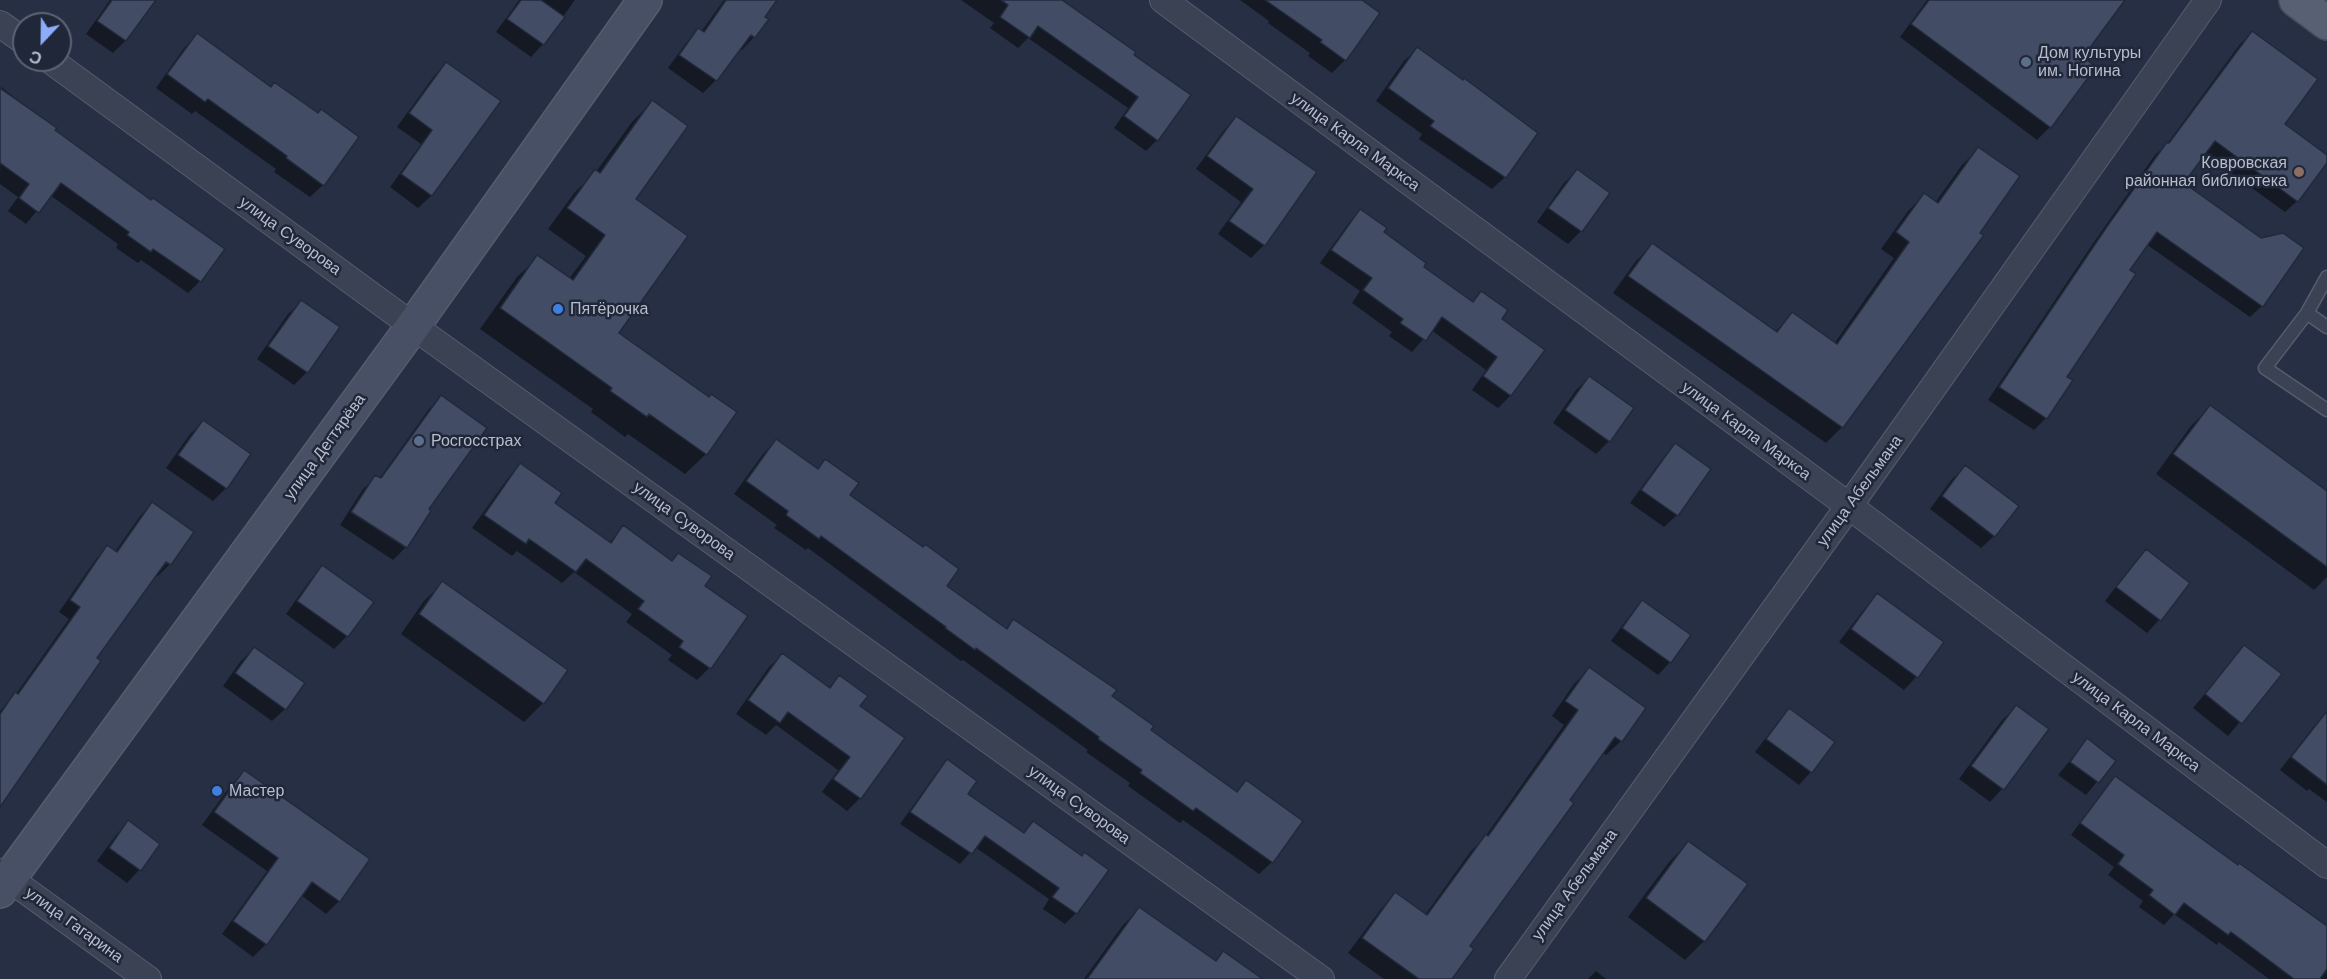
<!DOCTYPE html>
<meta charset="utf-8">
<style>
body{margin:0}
#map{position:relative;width:2327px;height:979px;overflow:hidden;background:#262f44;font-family:"Work Sans",sans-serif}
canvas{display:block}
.north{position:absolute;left:12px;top:12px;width:60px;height:60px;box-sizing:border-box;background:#1f2739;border:2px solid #5c6374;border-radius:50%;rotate:202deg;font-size:16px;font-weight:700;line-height:24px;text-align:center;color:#b8bdcd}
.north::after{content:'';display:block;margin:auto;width:21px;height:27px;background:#8eacfc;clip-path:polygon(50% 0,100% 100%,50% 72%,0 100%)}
</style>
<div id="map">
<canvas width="2327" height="979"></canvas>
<div class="north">С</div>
</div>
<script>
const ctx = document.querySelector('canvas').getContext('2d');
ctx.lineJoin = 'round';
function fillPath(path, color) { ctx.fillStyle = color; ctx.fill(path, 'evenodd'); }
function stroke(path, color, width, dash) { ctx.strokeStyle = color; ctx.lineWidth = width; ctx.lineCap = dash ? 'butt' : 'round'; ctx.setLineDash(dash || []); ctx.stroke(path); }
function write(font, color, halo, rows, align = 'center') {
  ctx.font = font + ' "Work Sans",sans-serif'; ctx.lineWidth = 5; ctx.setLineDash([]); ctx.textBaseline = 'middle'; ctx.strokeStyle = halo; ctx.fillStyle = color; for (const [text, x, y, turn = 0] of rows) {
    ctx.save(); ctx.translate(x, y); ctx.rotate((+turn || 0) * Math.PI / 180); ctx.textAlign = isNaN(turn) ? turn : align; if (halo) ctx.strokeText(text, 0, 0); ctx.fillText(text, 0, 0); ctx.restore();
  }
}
const shadow = new Path2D(`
 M110 0H154L125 41 113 53 86 34Z
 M519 0H575L543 44 531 57 496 32Z
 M724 0H775L763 17 767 20 754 37 742 50 739 48 716 80 703 93 668 68 686 43 698 30 701 32Z
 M961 0H1060L1132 55 1157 140 1146 151 1114 128 1128 108 1028 38 1018 48 990 28 994 23Z
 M1240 0H1359L1345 60 1332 73 1308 56 1310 53 1268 23 1269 21Z
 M1927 0H2123L2080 57 2094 68 2050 127 2037 140 1900 37Z
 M2252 33 2283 124 2327 156V160L2297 201 2285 212 2205 154 2182 184 2262 306 2250 317 2146 244 2128 270 2065 377 2046 418 2034 430 1988 400 2094 242 2155 155 2167 144 2240 44Z
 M197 35 323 185 310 197 274 172 276 169 195 111 192 114 156 88 184 48Z
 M1417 49 1505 177 1492 189 1419 139 1422 134 1376 101 1404 61Z
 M446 64 499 102 431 196 418 208 390 187 421 144 397 127 434 76Z
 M1 87 55 128 53 130 200 281 188 293 141 260 138 263 116 248 118 244 50 195 26 224 8 211 18 197 0 184Z
 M652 102 634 199 617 333 706 454 685 474 628 434 625 437 591 412 593 409 480 329 517 277 538 257 569 279 586 256 548 229 575 192 596 172 632 122Z
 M1236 118 1315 173 1264 245 1251 258 1218 234 1241 202 1196 169 1224 130Z
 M1978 149 1842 427 1826 443 1613 293 1636 261 1652 245 1775 332 1792 314 1834 344 1894 258 1881 249 1908 211 1924 195 1935 203 1962 165Z
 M1577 171 1608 193 1581 231 1568 244 1537 222 1564 183Z
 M1360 211 1421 267 1472 302 1481 293 1500 320 1543 350 1510 396 1498 408 1472 390 1486 370 1431 330 1412 352 1389 336 1392 332 1352 303 1360 291 1320 263 1348 224Z
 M301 302 338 328 307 372 294 385 257 359 288 314Z
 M1589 378 1632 408 1609 441 1596 454 1553 423 1576 390Z
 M441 397 427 510 406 547 393 560 340 525 363 489 376 477 379 479 429 409Z
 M2210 407 2327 493V577L2314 590 2156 474 2191 426Z
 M203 422 249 455 226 488 213 501 166 468 190 434Z
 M776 441 817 470 826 461 848 495 945 587 1005 629 1014 621 1110 697 1149 731 1235 793 1246 782 1272 862 1259 874 1183 820 1180 823 1128 786 1130 783 1086 752 1088 750 963 660 961 661 808 548 806 550 774 528 777 525 734 494 763 454Z
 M1675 445 1677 515 1664 527 1630 503 1663 458Z
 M520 465 553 504 608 544 623 527 703 587 709 668 697 680 668 660 672 655 626 622 632 614 574 572 562 583 517 551 512 556 472 528 508 478Z
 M1965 467 1994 536 1981 548 1930 509 1952 479Z
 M152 504 192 532 170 564 158 576 155 574 95 659 0 802V711L16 694 69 619 59 612 96 559 107 547 115 552 140 516Z
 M2146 551 2188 583 2159 620 2147 633 2105 601 2134 563Z
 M323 567 372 602 347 636 334 649 286 614 310 580Z
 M443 583 543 703 524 722 401 634 424 601Z
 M1878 595 1942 643 1916 677 1904 690 1839 642 1865 608Z
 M1642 602 1670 662 1658 675 1611 641 1630 615Z
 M2244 647 2280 674 2228 736 2193 708Z
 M254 649 285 709 272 721 223 686 241 661Z
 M782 655 828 688 839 677 858 706 860 798 847 811 822 792 838 770 776 725 766 735 736 714 769 667Z
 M1589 669 1621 741 1606 755 1602 752 1468 946 1450 979H1384L1348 953 1381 909 1395 894 1425 915 1471 851 1485 837 1564 725 1552 716 1574 684Z
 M2016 707 2047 729 2002 789 1990 802 1959 779 2003 719Z
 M1789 710 1811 772 1799 785 1755 752 1777 723Z
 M2327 714V802L2309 789 2307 791 2280 770 2314 726Z
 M2087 740 2114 761 2086 795 2058 775Z
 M947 761 966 794 1022 834 1033 823 1081 858 1107 870 1076 913 1065 924 1043 909 1049 899 975 847 960 864 900 824 937 772Z
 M244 772 368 860 339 901 326 914 301 895 266 944 253 957 222 934 267 871 202 825 231 785Z
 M2116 778 2237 867 2327 927V979H2269L2219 942 2217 945 2174 914 2164 925 2139 907 2143 901 2108 875 2114 867 2071 835 2105 789Z
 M128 822 158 844 139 870 127 883 97 861 116 835Z
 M1688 843 1704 941 1685 960 1628 917 1670 861Z
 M1139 909 1214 962 1223 953 1261 979H1084L1123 925Z
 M1596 971 1606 979H1588Z`);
const building = new Path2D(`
 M112 0H156L126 41 97 21Z
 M521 0H541L565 17 544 45 507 19Z
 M726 0H777L765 17 769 19 755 38 751 35 717 81 679 55 698 28 704 32Z
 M1001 0H1062L1136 52 1134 55 1191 95 1158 141 1124 116 1138 97 1038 26 1030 38 1000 17 1008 5Z
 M1265 0H1362L1380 13 1346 61 1320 42 1322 40Z
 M1929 0H2125L2083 57 2096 67 2051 128 1911 24Z
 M2252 31 2318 79 2285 124 2327 155V163L2298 202 2215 141 2184 183 2261 238 2283 233 2304 248 2263 307 2157 232 2130 270 2136 274 2067 377 2073 380 2047 419 1999 387 2106 228 2167 142 2169 143Z
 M197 33 271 87 274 82 318 113 321 109 359 137 324 186 286 158 287 156 208 99 205 102 167 74Z
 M1417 47 1463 80 1464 78 1538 133 1506 178 1430 126 1434 121 1388 88Z
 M446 62 501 101 432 196 401 174 432 130 409 113Z
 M0 88 57 128 55 130 151 200 153 198 225 249 201 282 153 249 151 252 127 235 129 232 61 183 39 213 19 198 29 184 0 163Z
 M652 100 688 126 636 199 688 236 619 333 709 397 711 394 737 412 707 455 649 414 647 417 610 391 612 388 500 308 537 255 573 280 605 235 567 208 595 169 600 173Z
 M1236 116 1317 172 1265 246 1229 221 1253 189 1207 156Z
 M1978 147 2020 176 1980 233 1984 235 1843 428 1628 276 1652 243 1777 332 1792 312 1837 344 1909 242 1896 232 1924 193 1938 203Z
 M1577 169 1610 193 1582 232 1548 208Z
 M1360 209 1387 228 1384 232 1426 263 1424 267 1473 302 1481 291 1508 310 1502 319 1545 350 1511 396 1483 376 1497 357 1442 317 1426 341 1400 323 1403 319 1363 290 1372 278 1331 250Z
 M301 300 340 327 308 373 268 346Z
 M1589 376 1634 408 1610 442 1565 410Z
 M441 395 487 428 429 509 431 511 407 548 351 512 375 475 381 478Z
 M2210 405 2327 491V567L2173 454Z
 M203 420 251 454 227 489 178 455Z
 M776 439 818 469 825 459 859 483 850 495 923 547 925 544 959 569 947 586 1007 629 1013 619 1117 690 1112 696 1154 726 1151 730 1237 792 1246 780 1303 821 1273 863 1196 808 1193 811 1140 773 1142 770 1098 739 1099 737 976 648 975 650 945 628 946 627 821 536 819 539 786 515 788 511 746 481Z
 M1675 443 1711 469 1678 516 1641 490Z
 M520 463 562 493 555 503 611 543 623 525 672 561 678 553 712 576 705 586 748 616 711 669 679 647 683 641 638 609 644 601 586 559 576 572 529 539 526 544 484 515Z
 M1965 465 2019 506 1995 537 1942 496Z
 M152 502 194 532 171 565 166 562 97 658 101 661 0 807V714L15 692 18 694 80 607 70 600 107 545 117 552Z
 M2146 549 2190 583 2161 621 2116 587Z
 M322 565 374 602 348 637 297 601Z
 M442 581 568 670 544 704 419 614Z
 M1877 593 1944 642 1918 678 1851 629Z
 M1642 600 1691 635 1671 663 1622 628Z
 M2244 645 2282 674 2242 724 2205 694Z
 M254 647 305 683 286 710 235 673Z
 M782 653 830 688 839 675 868 696 860 706 905 738 861 799 833 779 850 757 788 712 780 723 748 700Z
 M1589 667 1646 708 1622 742 1615 737 1570 800 1574 803 1470 946 1474 949 1452 979H1419L1362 938 1395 892 1427 915 1486 834 1488 836 1578 710 1565 701Z
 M2016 705 2049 729 2004 790 1971 766Z
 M1789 708 1835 742 1812 773 1766 739Z
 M2327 711V785L2291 757Z
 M2087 738 2116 761 2099 783 2070 762Z
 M947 759 977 781 968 794 1024 833 1033 821 1082 856 1084 852 1109 870 1077 914 1052 897 1059 888 985 836 972 854 910 812Z
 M244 770 370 859 340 902 312 882 267 945 233 921 278 858 214 812Z
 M2115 776 2238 865 2239 863 2327 926V969L2320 979H2294L2231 932 2228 935 2184 903 2175 915 2149 895 2153 890 2118 864 2124 855 2080 823Z
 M128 820 160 844 141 871 109 848Z
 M1688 841 1748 884 1705 942 1646 898Z
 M1139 907 1216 961 1223 951 1263 979H1087Z`);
const service = new Path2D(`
 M2327 277 2307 313 2265 368 2327 410
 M2307 313 2327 327`);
const minor = new Path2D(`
 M1163 0 1849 506 2327 865
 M0 24 24 41
 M50 60 413 326 1321 979
 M0 872 148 979
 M1508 979 1849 506 2208 0`);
const secondary = new Path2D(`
 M0 891 413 326 645 0`);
const primary = new Path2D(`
 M2296 0 2327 23`);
const markers = [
 [2026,62,6,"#5c6f8a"],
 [2299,172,6,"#8d6e63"],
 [558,309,6,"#3f7fe0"],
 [419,441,6,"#5c6f8a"],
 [217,791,6,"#3f7fe0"]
];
const poiNames = [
 ["Дом культуры",2038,53],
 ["им. Ногина",2038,71],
 ["Ковровская",2287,163,"right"],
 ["районная библиотека",2287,181,"right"],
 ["Пятёрочка",570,309],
 ["Росгосстрах",431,441],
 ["Мастер",229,791]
];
const streetNames = [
 ["улица Карла Маркса",1355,142,36],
 ["улица Суворова",290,236,36],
 ["улица Карла Маркса",1746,431,36],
 ["улица Дегтярёва",325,447,-54],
 ["улица Абельмана",1860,491,-54],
 ["улица Суворова",684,521,36],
 ["улица Карла Маркса",2136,722,37],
 ["улица Суворова",1079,805,36],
 ["улица Абельмана",1575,885,-54],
 ["улица Гагарина",74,925,36]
];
fillPath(shadow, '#0007');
fillPath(building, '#424c64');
stroke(building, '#21293b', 1.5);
stroke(service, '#565d6e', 15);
stroke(minor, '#565d6e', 28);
stroke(secondary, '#565d6e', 36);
stroke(primary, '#444b5d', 36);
stroke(service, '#3a4253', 12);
stroke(minor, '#3a4253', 26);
stroke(secondary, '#485066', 33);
stroke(primary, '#586173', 33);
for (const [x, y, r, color] of markers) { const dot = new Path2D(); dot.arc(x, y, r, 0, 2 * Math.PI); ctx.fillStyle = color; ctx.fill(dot); stroke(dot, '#1f2739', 2); }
write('16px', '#b8bdcd', '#1f2739', poiNames, 'left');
write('16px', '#b8bdcd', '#1f2739', streetNames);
</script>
